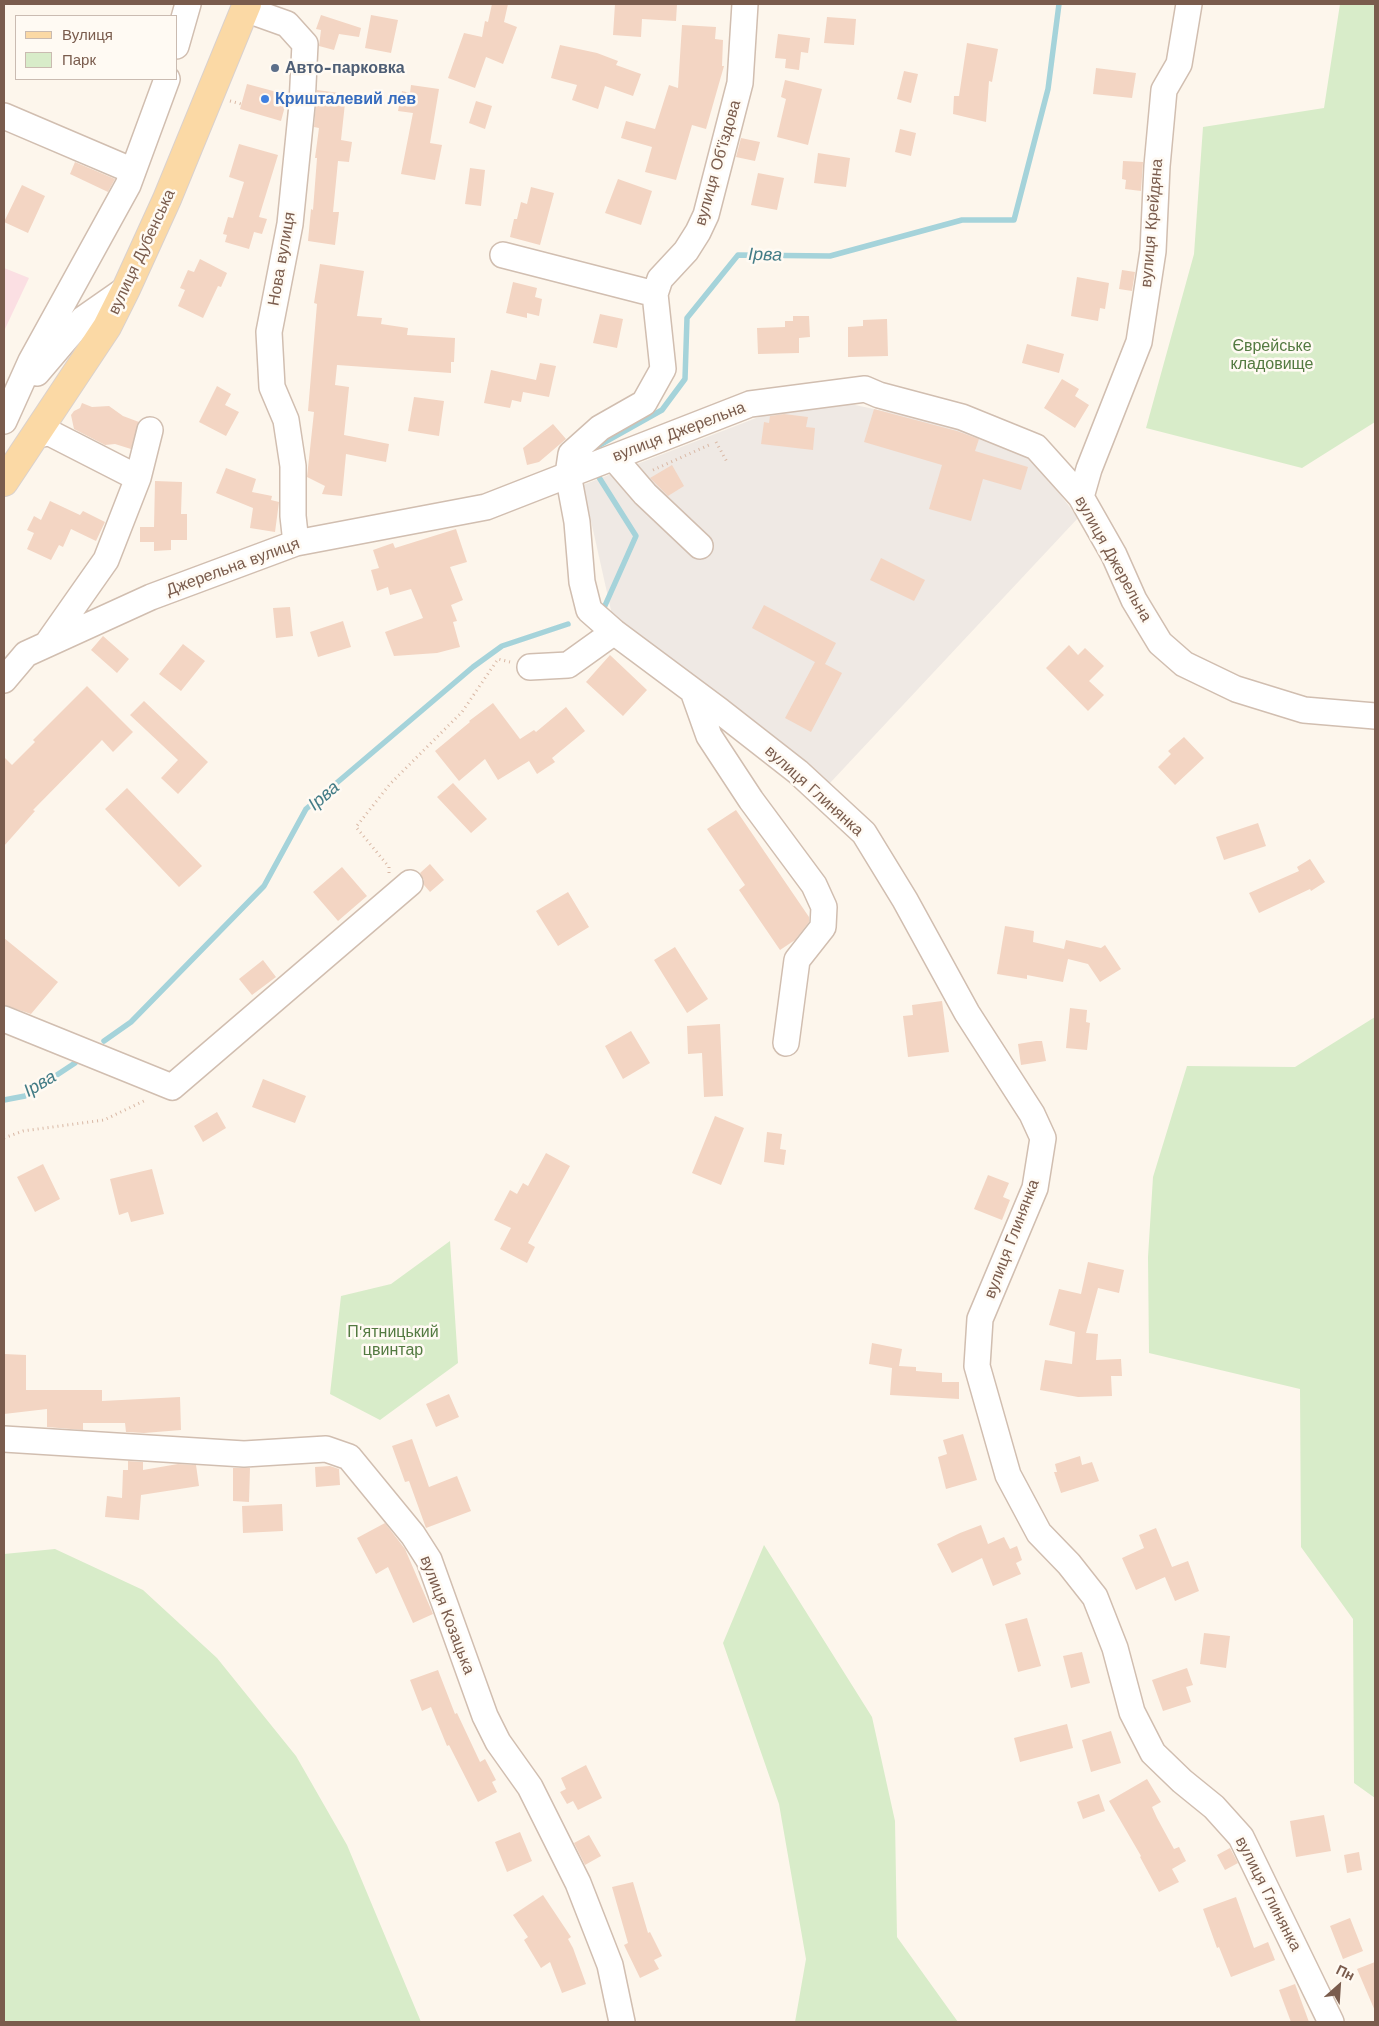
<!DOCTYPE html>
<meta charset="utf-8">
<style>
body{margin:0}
#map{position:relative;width:1379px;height:2026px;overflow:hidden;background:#fdf6ec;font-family:"Work Sans",sans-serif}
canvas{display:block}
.frame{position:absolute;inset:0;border:5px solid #7a5c4d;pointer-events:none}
.legend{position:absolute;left:15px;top:15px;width:162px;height:65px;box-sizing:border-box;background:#fffaf3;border:1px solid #cabbb1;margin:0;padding:6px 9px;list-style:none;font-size:15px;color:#7a5c4d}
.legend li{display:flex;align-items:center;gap:10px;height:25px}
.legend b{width:25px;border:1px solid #cabbb1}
.north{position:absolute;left:1314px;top:1961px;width:50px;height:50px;-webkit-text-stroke:4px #fffaf3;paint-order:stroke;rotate:26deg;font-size:14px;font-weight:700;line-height:20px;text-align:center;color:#7a5c4d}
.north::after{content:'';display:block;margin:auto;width:18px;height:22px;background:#7a5c4d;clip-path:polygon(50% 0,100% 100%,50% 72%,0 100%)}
</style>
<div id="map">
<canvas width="1379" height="2026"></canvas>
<div class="frame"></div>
<ul class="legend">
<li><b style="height:6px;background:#fbd9a5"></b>Вулиця</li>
<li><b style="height:14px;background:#d8ecc9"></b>Парк</li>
</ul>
<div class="north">Пн</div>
</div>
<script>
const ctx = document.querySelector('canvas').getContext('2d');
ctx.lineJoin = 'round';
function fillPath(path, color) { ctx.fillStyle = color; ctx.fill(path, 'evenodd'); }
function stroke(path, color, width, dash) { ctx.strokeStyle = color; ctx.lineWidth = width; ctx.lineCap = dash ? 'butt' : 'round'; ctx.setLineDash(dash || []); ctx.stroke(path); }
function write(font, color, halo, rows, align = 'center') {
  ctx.font = font + ' "Work Sans",sans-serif'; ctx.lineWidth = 5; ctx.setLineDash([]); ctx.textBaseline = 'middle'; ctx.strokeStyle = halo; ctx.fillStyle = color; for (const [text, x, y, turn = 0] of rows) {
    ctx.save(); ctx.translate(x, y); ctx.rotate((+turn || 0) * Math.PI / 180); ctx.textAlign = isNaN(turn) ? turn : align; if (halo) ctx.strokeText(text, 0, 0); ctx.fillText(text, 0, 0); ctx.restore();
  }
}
const industrial = new Path2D(`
 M813 396 1019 440 1078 518 830 783 612 615 583 485Z`);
const medical = new Path2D(`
 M4 268 29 278 4 331Z`);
const green = new Path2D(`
 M1340 4H1375V422L1302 468 1146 428 1194 254 1203 127 1324 108Z
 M1375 1017V1798L1354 1783 1353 1619 1301 1547 1300 1389 1149 1353 1148 1257 1153 1177 1187 1066 1295 1067Z
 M450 1241 458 1363 380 1420 330 1394 341 1296 391 1284Z
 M764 1545 872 1717 895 1821 897 1937 958 2022H795L806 1959 779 1804 723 1643Z
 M55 1549 143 1590 217 1658 296 1756 347 1845 421 2022H4V1554Z`);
const stream = new Path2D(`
 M596 447 662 410 685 379 687 318 738 255 830 256 962 220H1014L1048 89 1059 4
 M595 471 636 536 603 610
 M104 1041 131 1022 264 886 306 809 473 667 502 646 568 624
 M4 1100 25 1096 75 1063`);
const building = new Path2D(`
 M492 4H508L504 22 517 27 503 64 486 57 475 88 448 78 464 33 482 37 485 21 488 22Z
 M615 4H677L676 21 642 19 641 37 613 35Z
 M321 15 361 28 359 37 339 34 334 50 319 46 321 30 316 29Z
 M371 15 398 20 391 53 365 48Z
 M827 17 856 19 854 45 824 43Z
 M682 25 716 27 715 39 723 40 722 66H724L706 129 692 125 676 180 645 172 652 147 621 138 626 121 655 129 669 85 678 88Z
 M778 34 810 38 808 53 801 52 799 70 785 68 786 59 775 58Z
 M967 43 998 49 992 82 989 81 986 122 953 114 954 96H959Z
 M560 45 597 53 618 61 616 65 641 74 633 96 605 86 598 109 572 100 577 85 551 78Z
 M1096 68 1136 73 1132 98 1093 94Z
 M904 71 918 74 911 103 897 99Z
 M785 80 822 89 808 145 777 137 786 99 781 97Z
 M247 84 288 95 281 121 240 109Z
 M411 85 439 89 430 143 442 145 435 180 401 174 413 113 398 111 402 91 410 93Z
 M317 90 346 94 341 140 352 142 349 162 338 161 333 212H339L335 245 308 241 311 209 313 210 317 158H315L319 128 314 127Z
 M476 101 492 106 485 129 469 123Z
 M900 129 916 133 911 156 895 152Z
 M741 138 760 142 755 161 736 157Z
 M239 144 278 155 259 217 267 219 262 234 254 232 249 249 225 242 227 235 223 234 228 217 233 218 244 182 229 177Z
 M818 153 850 158 846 187 814 183Z
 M1123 161 1143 162 1141 191 1125 189 1126 180 1122 179Z
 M75 162 115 179 108 192 70 174Z
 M470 168 485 170 481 206 465 204Z
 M758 173 784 178 777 210 751 205Z
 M618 179 652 191 641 225 605 213Z
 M22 185 45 196 28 233 4 222Z
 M531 187 554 193 540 245 510 237 514 219H517L521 202 527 204Z
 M200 259 227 273 221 287 218 286 203 318 178 306 185 290 180 288 188 270 194 272Z
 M320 264 364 271 357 316 382 318 381 324 408 328 407 335 455 338 454 362H451V373L337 365 335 385 349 387 344 435 389 444 386 462 346 454 342 496 322 494 325 486 307 477 314 412 308 411 317 304 314 303Z
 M1122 270 1135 272 1132 291 1119 289Z
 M1077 277 1109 283 1105 309 1100 308 1098 321 1071 316Z
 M513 282 537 288 535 297 542 299 539 316 527 313V318L506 313Z
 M600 314 623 319 617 348 593 343Z
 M793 316H809L810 337 799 338V353L758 354 757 328 785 327V321H793Z
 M887 319 888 356 848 357V327L863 326V320Z
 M1027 344 1064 354 1059 373 1022 363Z
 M540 363 556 366 549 397 523 392 521 402 512 400 510 408 484 403 491 370 536 380Z
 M1062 379 1079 389 1075 396 1089 405 1075 428 1044 408Z
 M217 386 231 394 225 405 239 412 226 436 199 422Z
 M414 397 444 401 439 436 408 431Z
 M82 403 92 407 109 406 123 416 139 422 131 449 115 444 105 445 74 429 71 415 74 411 80 408Z
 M874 409 957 431 979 439 975 451 1028 467 1021 490 983 479 971 521 929 509 942 465 864 442Z
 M784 414 808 417 806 427 815 428 813 450 761 444 764 422 769 423 770 416Z
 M553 424 566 439 539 462 527 465 523 448Z
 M672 465 684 486 668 496 650 478Z
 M226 468 256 479 252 492 272 496 271 500 279 502 275 532 250 528 253 508 216 493Z
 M155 481 182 482 181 514H187V540H171V550L154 551V542H140V527H154Z
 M50 501 80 515 83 511 105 522 96 541 71 529 63 547 59 545 51 560 27 549 34 533 27 530 34 516 41 520Z
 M456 529 467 562 450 567 463 600 451 605 457 621 453 622 460 647 437 653 394 656 385 632 423 618 411 589 390 595 388 587 377 591 371 570 379 568 373 550 393 543 395 548Z
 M881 558 925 580 914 601 870 580Z
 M764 605 836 643 825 664 842 673 811 732 785 718 815 662 752 628Z
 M290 607 293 636 276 638 273 608Z
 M343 621 351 647 318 657 310 632Z
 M103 636 129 659 117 673 91 650Z
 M183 644 205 661 181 691 159 674Z
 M1069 645 1078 655 1085 648 1104 666 1089 681 1104 695 1088 711 1046 668Z
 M610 655 647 690 623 716 586 682Z
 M87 686 133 732 113 752 102 740 33 810 35 811 4 846V757L12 765 35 742 33 740Z
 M144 701 208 762 178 794 161 778 178 760 130 715Z
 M493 703 520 739 534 730 536 732 566 707 585 731 552 758 555 762 537 774 529 761 498 780 485 759 459 781 435 751 470 722 469 721Z
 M1184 737 1204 758 1175 785 1158 767 1171 754 1168 751Z
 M453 783 487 819 471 833 437 797Z
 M127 788 202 866 179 887 105 809Z
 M736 810 809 917V922L795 940 780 950 739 890 745 885 707 829Z
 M1258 823 1266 846 1224 860 1216 837Z
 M1310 859 1325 882 1311 891 1310 889 1259 913 1249 893 1299 871 1297 867Z
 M430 864 444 880 430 892 424 885V880L420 873Z
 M342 867 367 896 338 921 313 892Z
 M568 892 589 927 558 946 536 911Z
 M1005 926 1034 931 1033 942 1064 949 1066 940 1101 948 1105 945 1121 969 1100 982 1088 964 1068 959 1063 982 1027 975V979L997 974Z
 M4 938 58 982 31 1014 4 1005Z
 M675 947 708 999 687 1013 654 960Z
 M263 960 276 977 252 995 239 979Z
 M942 1001 949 1052 908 1057 903 1016 913 1015 912 1005Z
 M1070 1008 1087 1010 1086 1022 1090 1023 1087 1050 1066 1048Z
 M720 1024 723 1096 704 1097 702 1053 688 1054 687 1026Z
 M631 1031 650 1063 623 1079 605 1046Z
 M1036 1041H1042L1046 1061 1021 1065 1018 1044Z
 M263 1079 306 1096 295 1123 252 1107Z
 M217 1112 226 1128 203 1142 194 1126Z
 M715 1116 744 1128 721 1185 692 1173Z
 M767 1132 782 1134 780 1149 786 1150 784 1165 764 1162Z
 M546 1153 570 1166 528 1243 535 1247 527 1263 500 1249 511 1228 494 1220 510 1190 517 1194 523 1183 528 1186Z
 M43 1164 60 1199 35 1212 17 1177Z
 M152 1169 164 1214 131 1222 128 1212 119 1215 110 1179Z
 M988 1175 1009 1183 1003 1197 1010 1200 1002 1220 974 1209Z
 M1088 1262 1124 1270 1119 1293 1098 1288 1086 1333 1098 1334 1096 1360 1121 1359 1122 1376H1111L1112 1396 1078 1397 1040 1390 1045 1360 1072 1364 1075 1332 1049 1325 1059 1289 1081 1294Z
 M872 1343 902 1349 899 1366 916 1367V1371L942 1373V1382H959V1399L890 1395 892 1368 869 1364Z
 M4 1354 26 1355V1390H102V1401L180 1397 181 1430 144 1433 126 1432 125 1423H83V1430L47 1427V1409L4 1414Z
 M449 1394 459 1417 436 1427 426 1404Z
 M963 1434 977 1480 946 1489 938 1457 947 1454 943 1440Z
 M412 1439 429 1487 457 1476 471 1511 426 1528 409 1481 405 1482 392 1446Z
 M1080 1456 1082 1465 1092 1462 1099 1481 1061 1493 1054 1472H1057L1055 1464Z
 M128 1461 143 1462V1470L178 1464 196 1465 199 1486 141 1495 139 1520 105 1517 107 1496 122 1498 123 1470H128Z
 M330 1466 339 1469 340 1485 316 1487 315 1467Z
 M233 1468H250L249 1502 233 1501Z
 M282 1504 283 1531 243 1533 242 1506Z
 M385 1523 405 1549 433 1614 413 1623 388 1567 376 1574 357 1538Z
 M981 1525 988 1544 1004 1537 1010 1549 1017 1546 1022 1560 1016 1563 1021 1574 993 1586 982 1558 952 1573 937 1544 960 1533Z
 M1156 1528 1172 1567 1188 1561 1199 1591 1175 1601 1165 1577 1136 1590 1122 1558 1144 1548 1139 1535Z
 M1027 1618 1041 1666 1018 1672 1005 1624Z
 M1204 1633 1230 1636 1226 1668 1200 1664Z
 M1082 1652 1090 1683 1071 1688 1063 1656Z
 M1187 1668 1193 1685 1186 1687 1191 1702 1163 1711 1152 1680Z
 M438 1670 455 1714 457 1713 480 1762 485 1759 496 1780 492 1782 497 1792 478 1802 449 1745 447 1746 431 1707 422 1711 410 1680Z
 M1067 1724 1073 1748 1020 1762 1014 1738Z
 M1111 1731 1121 1763 1091 1772 1082 1740Z
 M586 1765 602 1798 578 1810 573 1801 567 1804 560 1792 566 1789 561 1778Z
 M1147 1779 1161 1802 1152 1807 1157 1818 1174 1849 1179 1847 1186 1861 1172 1869 1179 1882 1159 1892 1140 1857 1141 1856 1109 1801Z
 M1099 1794 1105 1811 1083 1819 1077 1802Z
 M1324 1815 1331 1851 1296 1857 1290 1821Z
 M520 1832 532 1861 507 1872 495 1842Z
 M589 1835 601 1856 585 1865 574 1843Z
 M1230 1848 1238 1863 1225 1870 1217 1855Z
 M1359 1852 1362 1870 1347 1873 1344 1855Z
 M633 1882 648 1933 650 1932 662 1956 654 1960 659 1969 640 1978 624 1945 628 1943 612 1887Z
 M543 1895 571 1937 568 1939 573 1948 586 1984 562 1993 550 1962 541 1968 524 1940 528 1937 513 1915Z
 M1236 1897 1254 1948 1268 1942 1275 1960 1231 1977 1219 1947 1217 1948 1203 1909Z
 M1350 1918 1363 1951 1343 1959 1330 1926Z
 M1375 1962V2011L1357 1969Z
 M1295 1984 1309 2022H1291L1279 1990Z`);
const path = new Path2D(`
 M230 101 241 104
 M716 442 727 462
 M653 470 709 445
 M389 873V867L356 827 390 784 462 712 498 659 510 662
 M4 1138 23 1131 104 1120 146 1100`);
const minor = new Path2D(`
 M745 4 740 83 706 215 698 232 686 251 660 279 655 294 663 369 644 403 600 428 571 454 568 474 577 522 582 582 589 610 614 632 720 711 798 772 864 833 905 900 967 1013 1032 1114 1043 1138 1035 1188 980 1319 977 1366 1008 1475 1039 1533 1069 1564 1095 1597 1115 1648 1132 1712 1153 1753 1182 1781 1214 1807 1241 1837 1331 2022
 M245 9 287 24 305 44 302 105 290 224 269 332 272 387 286 420 293 466V516L296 543
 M176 46 188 4
 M4 116 133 171
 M503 255 655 294
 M37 373 83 319 126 289
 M4 421 31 361 128 185 167 79
 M36 435 50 433 138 478
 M614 458 645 494 700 546
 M1081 497 1089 469 1139 342 1153 251 1157 166 1164 90 1179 64 1189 4
 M47 644 106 560 138 478 150 430
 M530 667 568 665 614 632
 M4 680 26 654 151 597 296 543 486 507 750 404 865 389 879 395 962 417 1036 447 1081 497 1114 555 1134 600 1160 643 1184 664 1236 689 1304 710 1375 716
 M693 691 709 736 751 800 814 885 824 907 823 927 797 960 786 1043
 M4 1019 172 1087 410 883
 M4 1439 244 1454 326 1449 349 1457 413 1535 429 1560 485 1716 498 1742 530 1787 578 1883 610 1965 622 2022`);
const major = new Path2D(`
 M4 482 107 327 126 289 167 199 247 4`);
const markers = [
 [275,68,5,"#5c6f8a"],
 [265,99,5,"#3f7fe0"]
];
const serviceNames = [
 ["Авто-парковка",285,68]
];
const shopNames = [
 ["Кришталевий лев",275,99]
];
const streetNames = [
 ["вулиця Об'їздова",718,163,-74],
 ["вулиця Крейдяна",1152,223,-85],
 ["вулиця Дубенська",142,252,-65],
 ["Нова вулиця",282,259,-80],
 ["вулиця Джерельна",679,432,-21],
 ["вулиця Джерельна",1113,559,61],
 ["Джерельна вулиця",233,567,-20],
 ["вулиця Глинянка",814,791,42],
 ["вулиця Глинянка",1012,1239,-69],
 ["вулиця Козацька",447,1615,69],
 ["вулиця Глинянка",1268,1894,63]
];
const parkNames = [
 ["Єврейське",1272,346],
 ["кладовище",1272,364],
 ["П'ятницький",393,1332],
 ["цвинтар",393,1350]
];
const waterNames = [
 ["Ірва",765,255,1],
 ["Ірва",324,796,-41],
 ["Ірва",40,1084,-31]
];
fillPath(industrial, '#efe9e4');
fillPath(medical, '#fbdfe3');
fillPath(green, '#d8ecc9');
stroke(stream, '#a5d3da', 5.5);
fillPath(building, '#f3d5c3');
stroke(minor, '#d1beb0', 28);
stroke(major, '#dad1cd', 30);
stroke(path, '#d9b8a5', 3, [1, 4]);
stroke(minor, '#fff', 25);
stroke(major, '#fbd9a5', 28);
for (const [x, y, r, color] of markers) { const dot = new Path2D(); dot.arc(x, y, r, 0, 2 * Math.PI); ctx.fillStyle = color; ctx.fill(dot); stroke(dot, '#fffaf3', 2); }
write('bold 16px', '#4e5e75', '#fffaf3', serviceNames, 'left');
write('bold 16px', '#366cbe', '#fffaf3', shopNames, 'left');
write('16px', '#7a5c4d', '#fffaf3', streetNames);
write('16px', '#537a41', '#fffaf3', parkNames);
write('italic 18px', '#437c86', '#fffaf3', waterNames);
</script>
